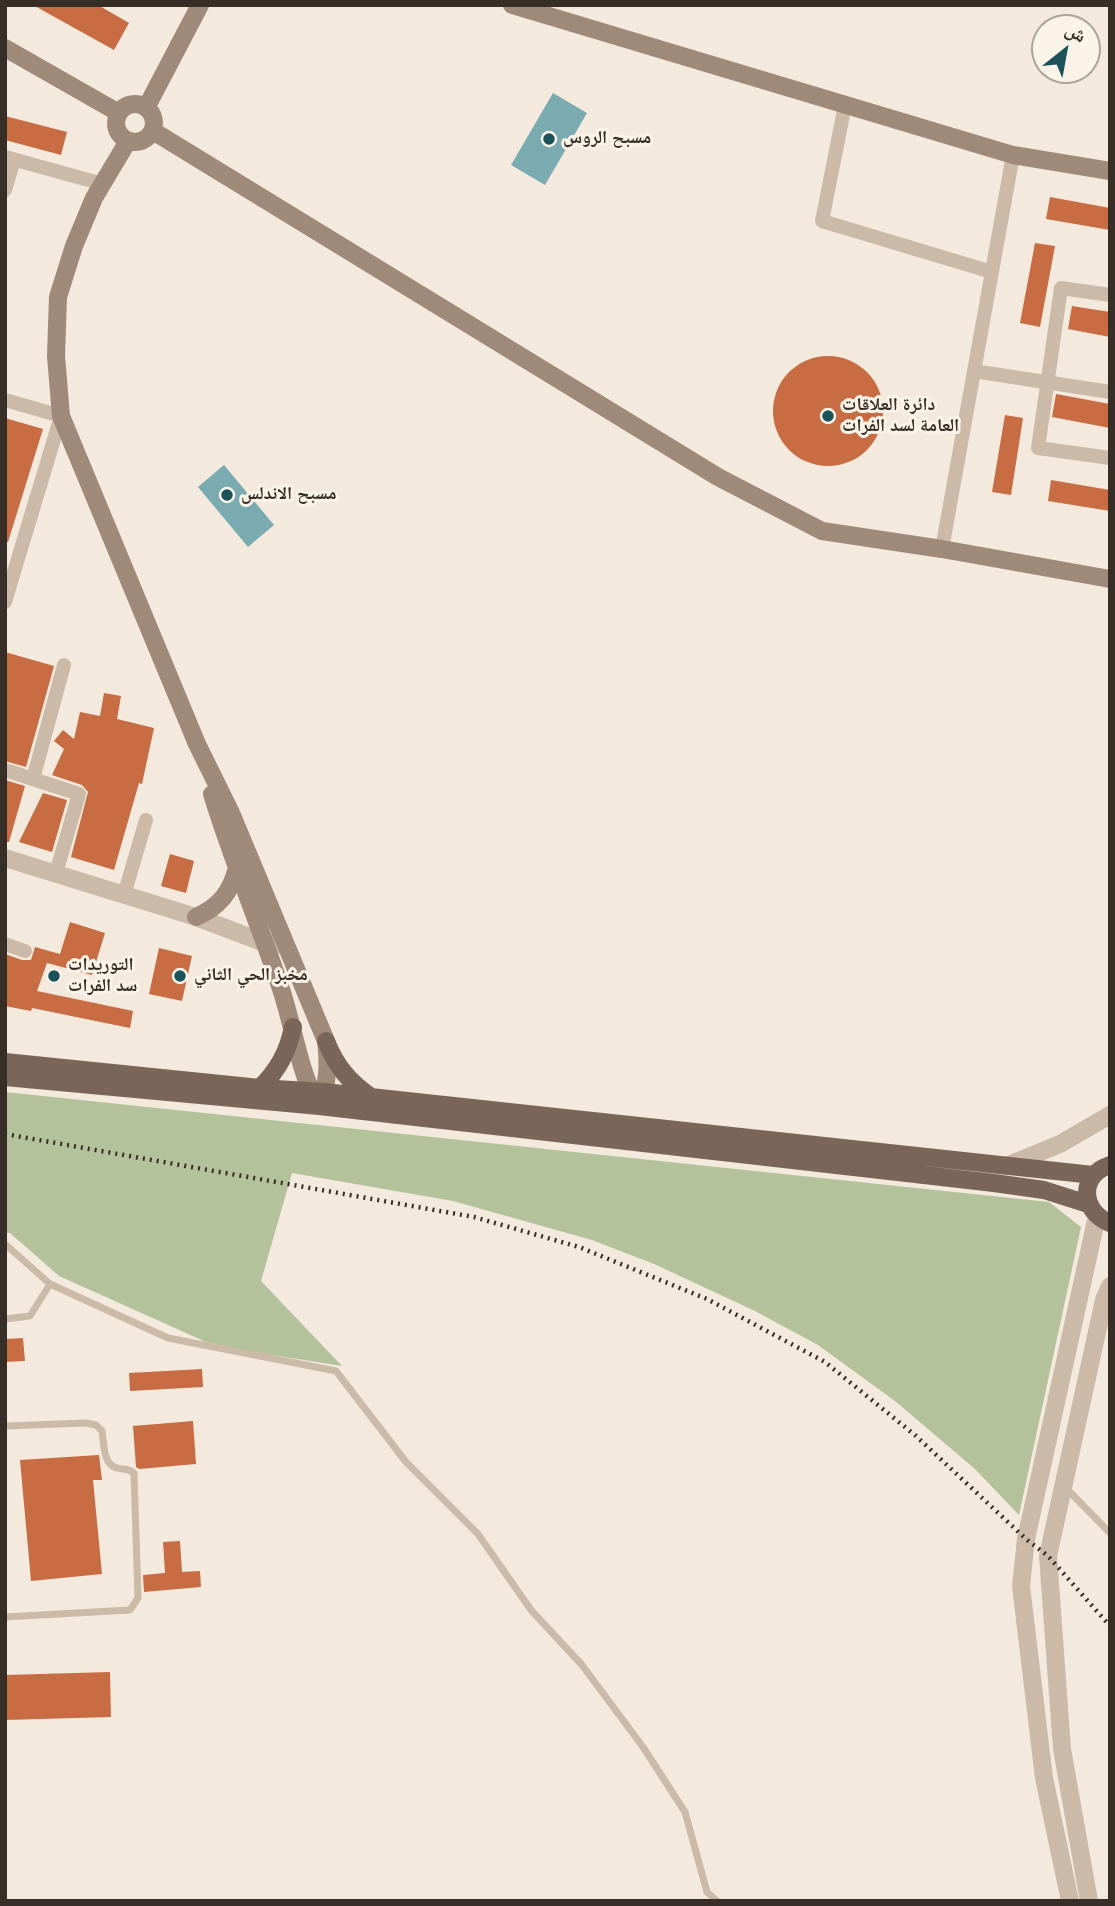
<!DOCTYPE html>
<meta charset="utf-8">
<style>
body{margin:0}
#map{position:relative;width:1115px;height:1906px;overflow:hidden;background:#f3e9dc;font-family:"Nunito Sans","Noto Naskh Arabic",sans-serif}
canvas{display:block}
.frame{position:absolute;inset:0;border:7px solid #372e28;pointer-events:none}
.north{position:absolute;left:1031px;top:14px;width:70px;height:70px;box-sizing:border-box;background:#faf3e8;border:2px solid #aca49b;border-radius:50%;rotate:31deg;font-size:19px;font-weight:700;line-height:28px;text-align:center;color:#372e28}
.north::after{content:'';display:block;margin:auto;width:24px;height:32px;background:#1c525a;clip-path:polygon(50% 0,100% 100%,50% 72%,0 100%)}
</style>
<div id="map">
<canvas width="1115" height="1906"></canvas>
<div class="frame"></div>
<div class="north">ش</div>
</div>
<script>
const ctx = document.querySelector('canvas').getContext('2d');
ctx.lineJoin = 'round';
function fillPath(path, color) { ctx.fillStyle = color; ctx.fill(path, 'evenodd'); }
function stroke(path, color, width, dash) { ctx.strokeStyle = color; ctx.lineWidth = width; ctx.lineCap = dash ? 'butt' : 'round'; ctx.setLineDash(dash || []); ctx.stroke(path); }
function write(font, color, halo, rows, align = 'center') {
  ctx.font = font + ' "Nunito Sans","Noto Naskh Arabic",sans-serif'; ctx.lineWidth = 6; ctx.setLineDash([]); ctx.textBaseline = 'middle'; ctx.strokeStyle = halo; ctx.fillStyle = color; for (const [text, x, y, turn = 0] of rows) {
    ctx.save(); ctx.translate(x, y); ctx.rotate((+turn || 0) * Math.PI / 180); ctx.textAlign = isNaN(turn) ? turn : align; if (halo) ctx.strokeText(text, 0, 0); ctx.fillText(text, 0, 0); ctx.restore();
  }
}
const green = new Path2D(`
 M5 1092 1049 1202 1081 1227 1019 1515 975 1469 895 1401 818 1345 755 1311 654 1264 592 1240 453 1201 292 1173 261 1281 342 1366 215 1346 59 1276 10 1233H5Z`);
const water = new Path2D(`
 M553 93 587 113 545 185 511 165Z
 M224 465 274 525 248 547 198 487Z`);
const building = new Path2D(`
 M33 5H98L129 23 114 50Z
 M5 116 67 132 61 155 5 140Z
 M1050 197 1110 208V230L1046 219Z
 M1035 243 1055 246 1040 327 1020 323Z
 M1072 306 1110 312V337L1068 329Z
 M773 411a55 55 0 1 1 110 0a55 55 0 1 1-110 0Z
 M1056 394 1110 404V428L1052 417Z
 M1005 415 1023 418 1011 495 992 492Z
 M5 418 43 429 8 542H5Z
 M1051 480 1110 490V511L1048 501Z
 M5 652 54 666 26 767 5 761Z
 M104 693 121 696 117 719 154 728 142 784 139 783 114 870 71 857 88 792 82 785 52 775 64 749 54 741 63 730 74 739 80 712 100 716Z
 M5 780 25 786 9 842H5Z
 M43 793 67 800 52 852 19 842Z
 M170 854 194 861 186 893 161 886Z
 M70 922 105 933 92 975 47 963 37 991 133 1011 130 1028 32 1008 31 1011 5 1006V954L22 960H31L35 947 60 954Z
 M159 948 192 956 182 1001 149 994Z
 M23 1338 25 1361 5 1362V1339Z
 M202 1369 203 1387 130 1391 129 1373Z
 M193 1421 196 1464 139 1469 136 1467 133 1426Z
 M99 1455 102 1480H93L102 1574 31 1581 20 1460Z
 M180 1541 182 1572 200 1571 201 1587 144 1592 143 1575 165 1573 163 1542Z
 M110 1672 111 1717 5 1720V1675Z`);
const service = new Path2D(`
 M5 1244 50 1284 168 1338 336 1371 406 1462 478 1534 531 1610 582 1665 643 1747 685 1812 707 1892 717 1901
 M5 1319 30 1316 50 1284
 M5 1426 86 1423 96 1425 102 1431C104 1443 103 1465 117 1468 124 1470 127 1468 134 1473L138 1598 130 1610 5 1617
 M1064 1486 1110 1533`);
const minor = new Path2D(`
 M845 105 822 221 992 272
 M5 157 103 184
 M5 190 14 160
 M1110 295 1061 288 1038 448 1110 458
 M974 371 1110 392
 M5 400 61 416 5 602
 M942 549 1013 155
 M5 770 79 794 56 873
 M33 779 64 665
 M124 895 146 820
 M5 944 25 951`);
const tertiary = new Path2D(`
 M5 858 196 917 265 943 284 945
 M1006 1166 1060 1144 1110 1115
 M1070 1901 1044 1778 1021 1586 1026 1539 1097 1216
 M1089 1901 1062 1749 1048 1556 1104 1300 1110 1286`);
const secondary = new Path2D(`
 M512 5 1013 155 1110 171
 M5 48 119 113
 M116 123a19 19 0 1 1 38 0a19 19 0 1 1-38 0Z
 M146 108 200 5
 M153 131 718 477 822 531 942 549 1110 579
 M128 141 94 198 74 246 58 297 56 356 61 416 197 744 231 813 326 1041C329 1065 328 1083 319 1105
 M212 794C232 860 259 923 281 989 293 1025 299 1069 316 1102
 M196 917C219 907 231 892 237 868`);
const primary = new Path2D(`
 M326 1041C336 1066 349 1082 371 1097
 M5 1062 260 1088 324 1092 1093 1175
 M5 1077 319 1106 994 1183 1044 1190 1088 1204
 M260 1088C278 1070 288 1052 293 1027
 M1110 1165C1078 1175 1081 1212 1110 1223`);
const rail = new Path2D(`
 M5 1134 474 1217 579 1247 707 1299 825 1362 916 1436 1026 1539 1048 1556 1110 1626`);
const markers = [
 [549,139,7,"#1c525a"],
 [828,416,7,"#1c525a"],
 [227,495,7,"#1c525a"],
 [54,976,7,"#1c525a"],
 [180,976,7,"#1c525a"]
];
const poiNames = [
 ["مسبح الروس",563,139],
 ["دائرة العلاقات",842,406],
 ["العامة لسد الفرات",842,427],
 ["مسبح الاندلس",241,495],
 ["التوريدات",68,966],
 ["سد الفرات",68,987],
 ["مخبز الحي الثاني",194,976]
];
fillPath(green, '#b3c29b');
fillPath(water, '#7aabb0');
fillPath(building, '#c86c44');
stroke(service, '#cbbaa7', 7);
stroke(minor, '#cbbaa7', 14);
stroke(tertiary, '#cbbaa7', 18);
stroke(secondary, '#9f8979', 18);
stroke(primary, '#7a6659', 18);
stroke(rail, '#372e28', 4.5, [2, 5]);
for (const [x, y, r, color] of markers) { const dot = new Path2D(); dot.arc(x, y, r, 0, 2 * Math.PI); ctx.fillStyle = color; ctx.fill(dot); stroke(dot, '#faf3e8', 2.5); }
write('bold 18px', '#372e28', '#faf3e8', poiNames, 'left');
</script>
